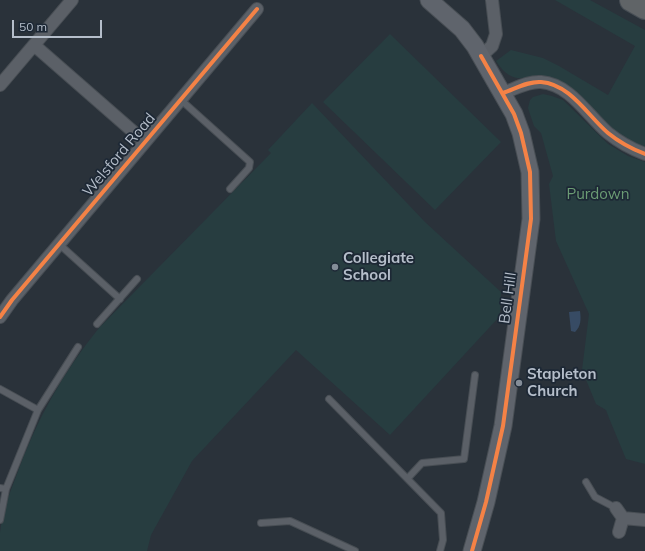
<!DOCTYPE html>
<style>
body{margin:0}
#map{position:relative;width:645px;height:551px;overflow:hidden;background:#2a323a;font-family:Mulish,sans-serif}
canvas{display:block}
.scale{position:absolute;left:12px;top:20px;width:90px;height:18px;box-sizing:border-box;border:2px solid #b5beca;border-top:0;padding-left:5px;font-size:12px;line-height:14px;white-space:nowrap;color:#b5beca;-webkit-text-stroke:3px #1d2835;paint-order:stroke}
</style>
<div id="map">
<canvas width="645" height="551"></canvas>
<div class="scale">50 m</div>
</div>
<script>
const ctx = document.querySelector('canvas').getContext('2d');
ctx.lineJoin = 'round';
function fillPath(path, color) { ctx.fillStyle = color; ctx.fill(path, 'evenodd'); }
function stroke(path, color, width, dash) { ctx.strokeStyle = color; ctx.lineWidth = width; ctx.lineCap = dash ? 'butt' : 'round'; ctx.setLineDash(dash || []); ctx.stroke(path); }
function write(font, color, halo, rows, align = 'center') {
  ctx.font = font + ' Mulish,sans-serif'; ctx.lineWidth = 3.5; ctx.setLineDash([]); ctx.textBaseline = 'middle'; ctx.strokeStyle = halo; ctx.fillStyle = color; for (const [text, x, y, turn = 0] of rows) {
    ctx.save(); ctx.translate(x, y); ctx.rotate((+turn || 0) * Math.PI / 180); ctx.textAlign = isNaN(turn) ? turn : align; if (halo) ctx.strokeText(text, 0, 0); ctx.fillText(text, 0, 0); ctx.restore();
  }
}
const green = new Path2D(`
 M555 0H590L645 30V147L629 140 609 127 593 110 533 78C515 80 506 77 496 61L511 50 543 58 559 66 608 95 635 46Z
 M390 34 501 142 435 210 323 102Z
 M543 94 552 96 563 100 608 144 628 156 645 162V464L626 459 609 418 606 410 596 404 582 370 589 314 556 241 549 184 553 176 541 133 534 126 528 108 530 100 533 97Z
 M312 103 425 222 501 292 500 316 390 435 296 350 192 461 151 535 147 551H0C0 545 0 539 0 533 2 513 10 492 17 474 36 421 63 372 99 328L271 153 268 150Z`);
const water = new Path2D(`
 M580 311C581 320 581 326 575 332L571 331 569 312Z`);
const service = new Path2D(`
 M181 100 250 162 249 168 230 189
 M59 244 120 299
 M97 324 137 279
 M0 389 38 410
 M329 399 441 513 443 540 440 551
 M408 478 422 463 464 459 475 375
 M586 482 595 497 616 508
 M0 488 6 489 0 520
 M6 489 38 410 78 347
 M261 523 290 521 355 551`);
const minor = new Path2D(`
 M34 45 145 142
 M481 56 492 46 496 34 492 0
 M0 85 72 0
 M503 93C515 89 528 81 541 82 570 84 588 116 608 133 619 142 632 149 645 154
 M0 317 12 300 257 9
 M616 508 623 518 619 532
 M623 518 645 520`);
const secondary = new Path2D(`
 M429 0 462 29 475 46 514 114 521 133 530 172 531 219 503 426 486 502 472 551`);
const motorway = new Path2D(`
 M631 0 645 8`);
const cycleway = new Path2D(`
 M503 93C515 89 528 81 541 82 570 84 588 116 608 133 619 142 632 149 645 154
 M0 317 12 300 257 9
 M472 551 486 502 503 426 531 219 530 172 521 133 514 114 481 56`);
const markers = [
 [335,267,4,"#848d98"],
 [519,383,4,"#848d98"]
];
const streetNames = [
 ["Welsford Road",119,155,-50],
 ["Bell Hill",508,298,-82]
];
const parkNames = [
 ["Purdown",598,194]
];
const poiNames = [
 ["Collegiate",343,258],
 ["School",343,275],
 ["Stapleton",527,374],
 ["Church",527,391]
];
fillPath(green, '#273d40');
fillPath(water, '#374b64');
stroke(service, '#484e54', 8);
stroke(minor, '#484e54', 14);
stroke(secondary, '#484e54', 19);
stroke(motorway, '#474e55', 24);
stroke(service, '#5b6067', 6);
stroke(minor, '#5b6067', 12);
stroke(secondary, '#5f646c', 17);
stroke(motorway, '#606467', 22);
stroke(cycleway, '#f48246', 4);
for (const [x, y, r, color] of markers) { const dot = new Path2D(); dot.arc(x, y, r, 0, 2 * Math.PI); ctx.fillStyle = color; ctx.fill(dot); stroke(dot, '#1d2835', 1.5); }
write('15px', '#b5beca', '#1d2835', streetNames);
write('15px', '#6b9c74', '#1d2835', parkNames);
write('bold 15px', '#b5beca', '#1d2835', poiNames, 'left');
</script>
